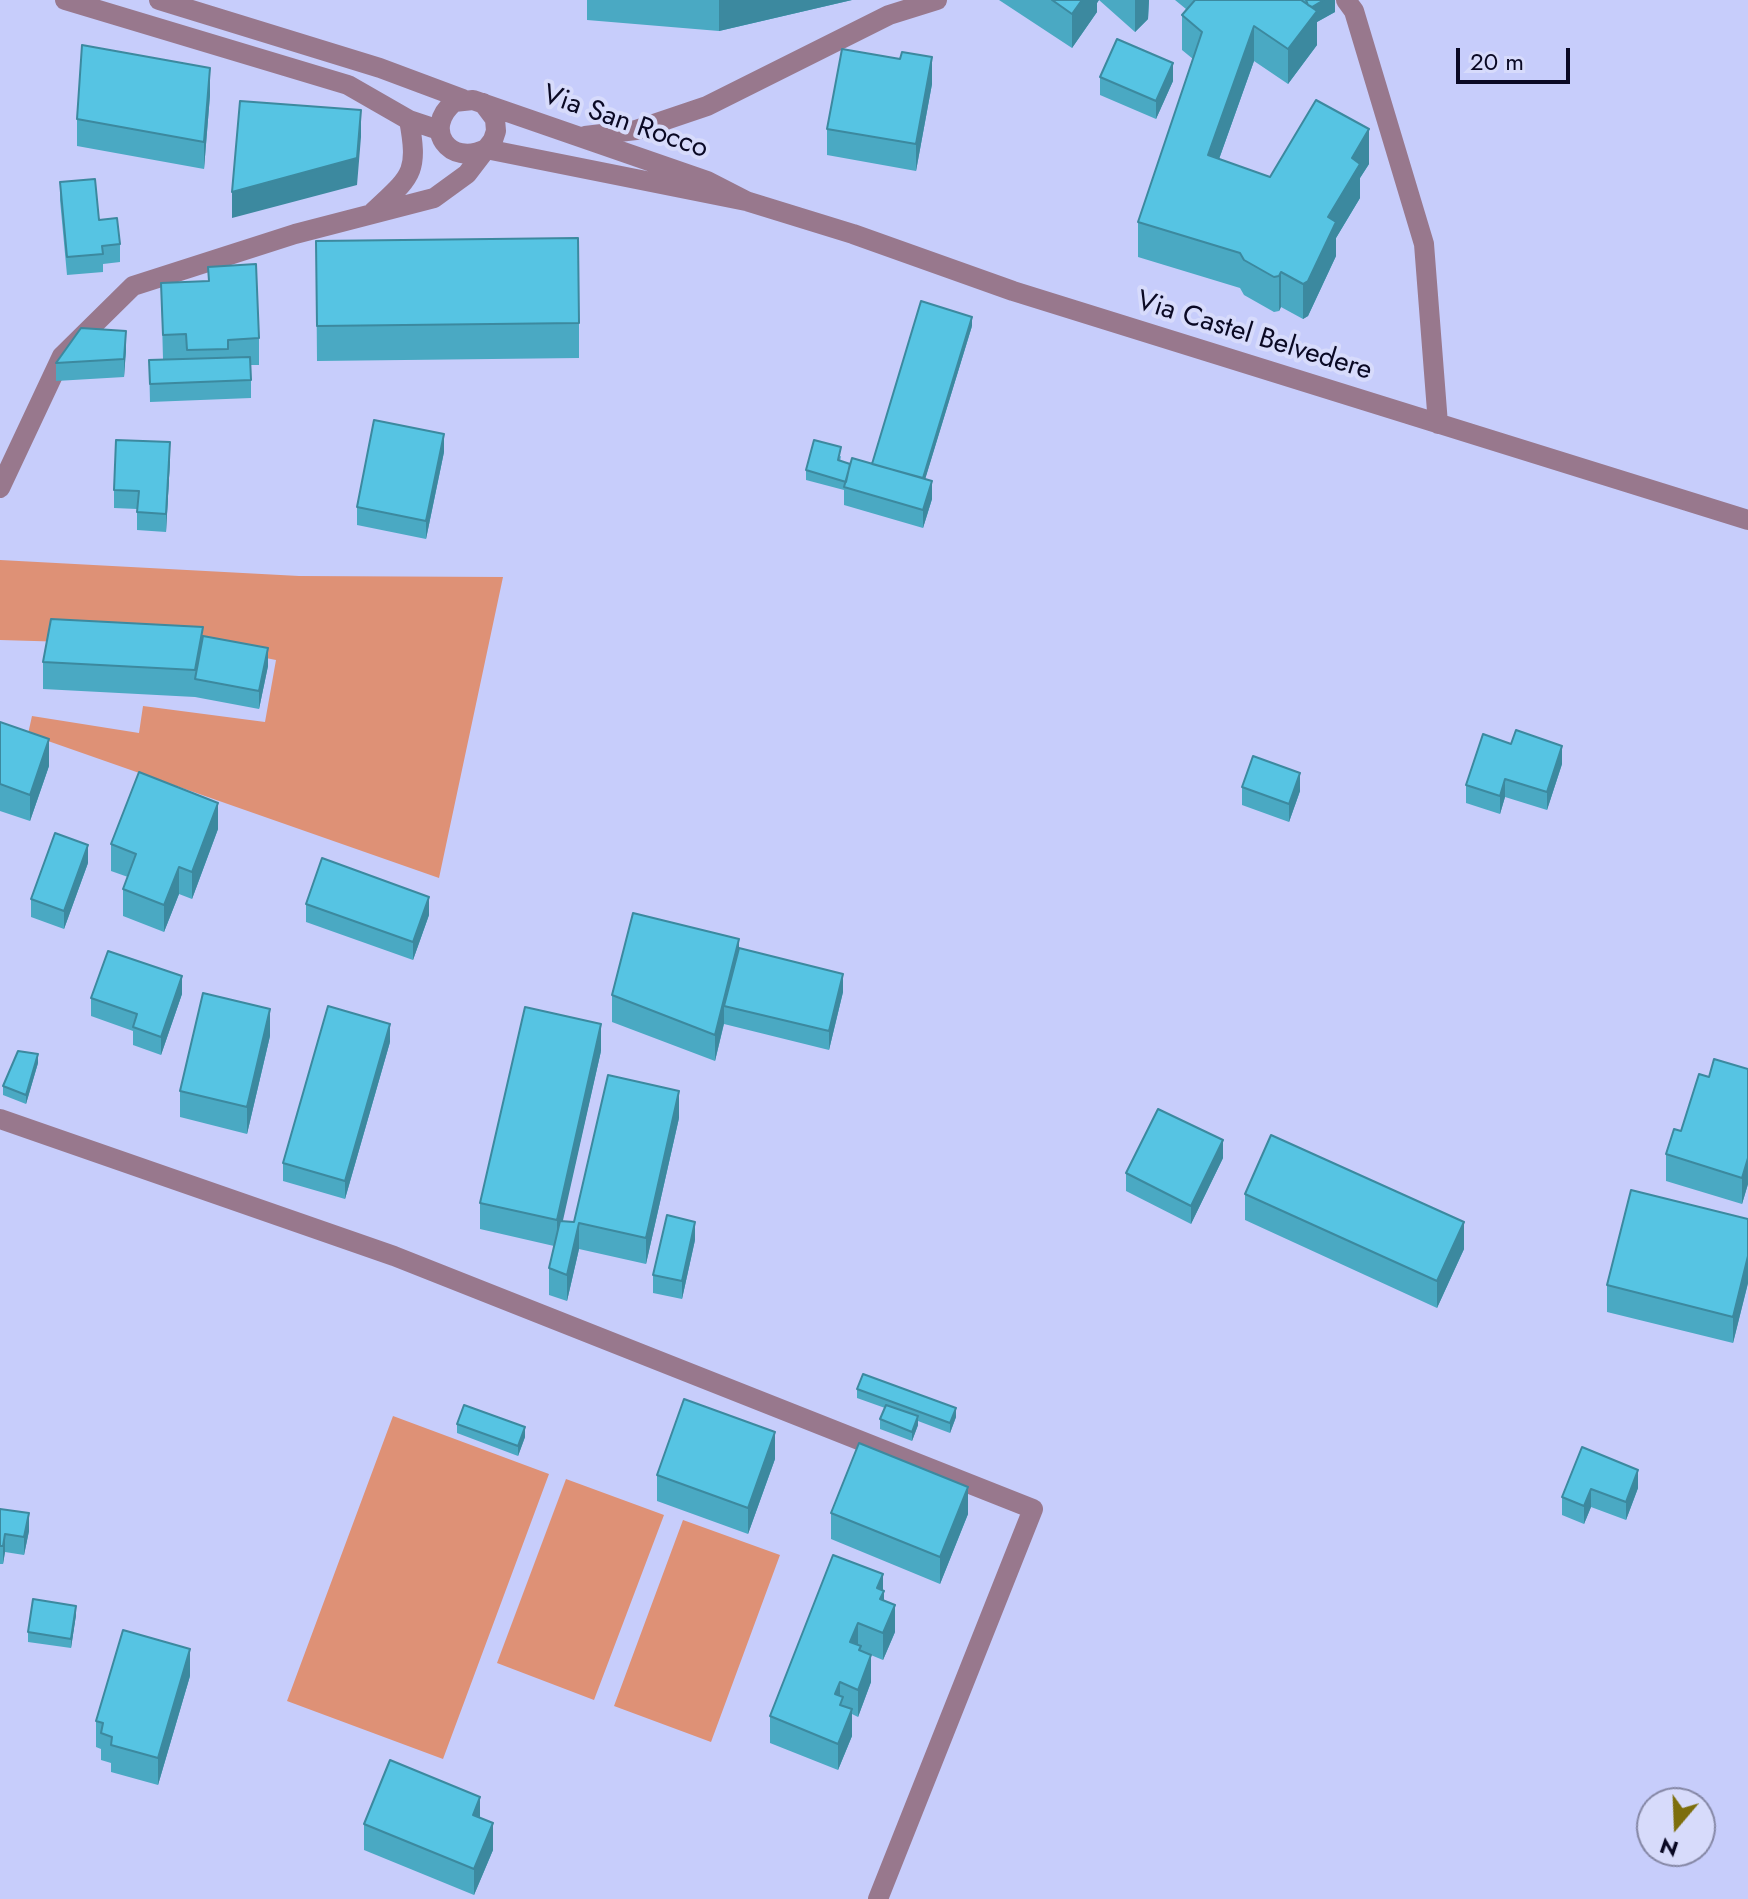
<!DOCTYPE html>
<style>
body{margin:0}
#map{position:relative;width:1748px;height:1899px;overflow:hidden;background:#c7cdfb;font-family:Jost,sans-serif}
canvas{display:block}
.north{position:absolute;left:1636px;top:1787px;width:80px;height:80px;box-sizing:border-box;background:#d7dbfb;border:2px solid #8587a5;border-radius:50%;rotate:199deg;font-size:22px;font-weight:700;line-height:32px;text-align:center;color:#0a0924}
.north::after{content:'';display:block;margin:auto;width:28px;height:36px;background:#7d6e0c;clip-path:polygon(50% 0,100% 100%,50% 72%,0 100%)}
.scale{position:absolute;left:1456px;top:48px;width:114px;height:36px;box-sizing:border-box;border:4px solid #0a0924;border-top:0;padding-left:10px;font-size:24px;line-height:28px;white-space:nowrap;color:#0a0924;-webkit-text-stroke:6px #d7dbfb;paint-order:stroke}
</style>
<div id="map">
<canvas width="1748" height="1899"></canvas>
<div class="north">N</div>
<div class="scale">20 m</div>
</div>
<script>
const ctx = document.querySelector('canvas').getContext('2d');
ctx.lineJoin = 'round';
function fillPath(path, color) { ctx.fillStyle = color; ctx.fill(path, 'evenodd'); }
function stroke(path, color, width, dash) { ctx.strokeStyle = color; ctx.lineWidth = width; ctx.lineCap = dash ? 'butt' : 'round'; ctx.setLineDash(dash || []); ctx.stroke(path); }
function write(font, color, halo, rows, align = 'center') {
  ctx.font = font + ' Jost,sans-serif'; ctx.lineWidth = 8; ctx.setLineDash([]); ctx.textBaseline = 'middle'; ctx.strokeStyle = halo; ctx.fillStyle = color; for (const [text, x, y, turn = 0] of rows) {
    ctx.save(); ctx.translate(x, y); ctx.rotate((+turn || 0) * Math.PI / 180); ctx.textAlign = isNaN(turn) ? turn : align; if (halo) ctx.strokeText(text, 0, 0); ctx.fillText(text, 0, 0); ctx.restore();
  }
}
const green = new Path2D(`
 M0 560 299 576 503 577 439 878 28 734 32 716 139 733 143 706 265 722 276 660 205 646 0 640Z
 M393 1416 549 1474 443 1759 287 1701Z
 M566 1479 664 1515 594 1700 497 1663Z
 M683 1520 780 1555 711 1742 614 1706Z`);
const minor = new Path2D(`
 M65 0 348 85 409 120 439 130
 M159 0 380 68 463 99
 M1346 0 1354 11 1424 244 1438 424
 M585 136 636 130 707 106 889 15 937 0
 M746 201 707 181 473 100 454 102C422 129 449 167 486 149L746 201 853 234 1013 291 1748 520
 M373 212C411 176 419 174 409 120
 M0 488 62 356 133 286 295 234 434 198 467 174 493 140 496 131 495 119 483 103
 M0 1119 394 1256 1033 1509 878 1899`);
const wall = new Path2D(`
 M587 0H852L719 31 587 20Z
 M999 0H1149L1148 19 1135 32 1099 0 1097 3V12L1072 48Z
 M1175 0H1335V12L1317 22V45L1288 84 1254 61 1219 159 1270 177 1369 164 1360 178V198L1336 238V256L1308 316 1303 319 1281 307 1279 311 1274 312 1244 295 1240 288 1138 257V222L1193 59 1182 50V15L1186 9Z
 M900 59 932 84 916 171 827 155V129Z
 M1100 77 1173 81 1156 119 1100 95Z
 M210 95 204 169 77 146V119Z
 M60 182 99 220 120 244V262L103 264V272L67 275 60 200Z
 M316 241 579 323V358L317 361Z
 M208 267 259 338V365H251V398L150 402 149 360 163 359 161 283 208 281Z
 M972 326 925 479 932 499 923 528 844 505V490L806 480V470L841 456 840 461 850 464H872Z
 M126 349 124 377 56 381V363Z
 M444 452 426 539 357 525V507Z
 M170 460 166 532 137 530V509L114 508V490Z
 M203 636 268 666 259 709 195 697 43 689V662Z
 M0 722 49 766 30 821 0 811Z
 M1562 764 1547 810 1505 797 1500 814 1466 803V785Z
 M1242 787 1300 791 1289 822 1242 805Z
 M218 829 192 899 179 894 164 932 123 916V889L128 877 111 871V844Z
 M88 863 64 929 31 917V899Z
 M306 904 429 915 413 960 306 922Z
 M739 948 843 992 829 1050 724 1024 715 1061 612 1022V995Z
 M182 994 161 1055 133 1045V1031L91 1016V998Z
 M270 1036 247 1134 180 1117V1091Z
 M390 1042 345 1199 283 1181V1163Z
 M601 1051 562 1221 574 1222 679 1118 646 1264 579 1249 567 1301 549 1295V1268L554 1246 480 1229V1203Z
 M38 1063 26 1104 3 1095V1086Z
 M1748 1069V1184L1742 1204 1666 1181V1154L1681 1131 1709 1077Z
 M1223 1158 1191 1224 1126 1191V1173Z
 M1245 1194 1464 1249 1437 1308 1245 1220Z
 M1748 1219V1283L1733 1343 1607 1312V1285Z
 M695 1240 682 1299 653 1293V1275Z
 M857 1389 956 1417 950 1433 918 1421V1425L912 1441 880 1429V1419L885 1408 857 1398Z
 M457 1424 525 1437 518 1456 457 1433Z
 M1582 1447 1638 1488 1626 1520 1591 1507 1584 1524 1562 1515V1497Z
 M775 1459 748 1534 657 1501V1475Z
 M0 1509 29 1531 24 1555 5 1552 3 1564H0Z
 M831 1513 968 1514 940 1584 831 1539Z
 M883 1590 884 1601 895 1632 883 1660 861 1651 871 1682 858 1717 852 1714V1736L838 1770 770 1743V1716Z
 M76 1615 71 1648 28 1642V1632Z
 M190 1676 158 1785 111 1772V1763L101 1760V1749L96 1747V1721Z
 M480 1818 493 1850 474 1895 364 1850V1824Z`);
const shadedWall = new Path2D(`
 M719 0H852L719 31Z
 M1082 0H1099L1097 3V12L1072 48V14Z
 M1135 0H1149L1148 19 1135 32Z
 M1324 0H1335V12L1317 22V45L1288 84V49L1310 8Z
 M1254 26V61L1208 190V155Z
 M932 57V84L916 171V144Z
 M1173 63V81L1156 119V101Z
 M210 68V95L204 169V142Z
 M361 110V137L357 185 232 218V192Z
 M1369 129V164L1360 178V198L1336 238V256L1308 316 1303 319V284L1352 158Z
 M1281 272V307L1279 311V276Z
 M972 317V326L920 496V486Z
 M126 331V349L124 377V359Z
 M444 434V452L426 539V521Z
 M170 442V460L166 532V514Z
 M932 481V499L923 528V510Z
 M268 648V666L259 709V691Z
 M49 739V766L30 821V795Z
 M1562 746V764L1547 810V792Z
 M1300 773V791L1289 822V804Z
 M1505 779V797L1500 814V796Z
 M218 803V829L192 899V872Z
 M88 845V863L64 929V911Z
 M179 867V894L164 932V905Z
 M429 897V915L413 960V942Z
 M739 939V966L724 1006V1023L715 1061V1035Z
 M843 974V992L829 1050V1031Z
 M182 976V994L161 1055V1037Z
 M270 1009V1036L247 1134V1107Z
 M390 1024V1042L345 1199V1181Z
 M601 1024V1051L557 1247V1220Z
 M38 1054V1063L26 1104V1095Z
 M679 1091V1118L646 1264V1238Z
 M1223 1140V1158L1191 1224V1206Z
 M1748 1158V1184L1742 1204V1178Z
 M695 1222V1240L682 1299V1281Z
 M1464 1222V1249L1437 1308V1281Z
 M579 1223V1249L567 1301V1275Z
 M1748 1256V1283L1733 1343V1317Z
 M956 1408V1417L950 1433V1423Z
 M918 1416V1425L912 1441V1432Z
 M525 1427V1437L518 1456V1446Z
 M775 1432V1459L748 1534V1508Z
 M1638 1470V1488L1626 1520V1502Z
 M968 1487V1514L940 1584V1557Z
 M1591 1489V1507L1584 1524V1506Z
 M29 1513V1531L24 1555V1537Z
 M5 1534V1552L3 1564V1546Z
 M883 1574V1594L884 1591V1617L877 1588Z
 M895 1605V1632L883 1660V1633Z
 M76 1606V1615L71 1648V1639Z
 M858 1623V1650L850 1642Z
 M190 1649V1676L158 1785V1758Z
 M871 1655V1682L858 1717V1690Z
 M840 1682V1709L835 1694Z
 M852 1709V1736L838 1770V1744Z
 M480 1797V1823L473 1815Z
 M493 1823V1850L474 1895V1869Z`);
const building = new Path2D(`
 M1052 0H1082L1072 14Z
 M1195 0H1301L1317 11 1288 49 1254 26 1208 155 1270 177 1316 100 1369 129 1352 158 1360 164 1328 217 1336 222 1308 281 1303 284 1281 272 1279 276 1274 277 1244 260 1240 253 1138 222 1202 32 1182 15Z
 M1306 0H1324L1312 7 1308 5Z
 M1117 39 1173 63 1156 101 1100 77Z
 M82 45 210 68 204 142 77 119Z
 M842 49 900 59 902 52 932 57 916 144 827 129Z
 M240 101 361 110 357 158 232 192Z
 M95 179 99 220 117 218 120 244 102 246 103 254 67 257 60 182Z
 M578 238 579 323 317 326 316 241Z
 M256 264 259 338 228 340V349L187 350 186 334 163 335 161 283 209 281 208 267Z
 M921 301 972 317 923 478 872 464Z
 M81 328 126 331 124 359 56 363Z
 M250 357 251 380 150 384 149 360Z
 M374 420 444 434 426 521 357 507Z
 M116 440 170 442 166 514 137 512 139 491 114 490Z
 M814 440 841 447 838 460 850 464 846 482 806 470Z
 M852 458 932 481 923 510 844 487Z
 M51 619 203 627 195 670 43 662Z
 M203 636 268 648 259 691 195 679Z
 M0 722 49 739 30 795 0 784Z
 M1516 730 1562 746 1547 792 1505 779 1500 796 1466 785 1483 734 1511 744Z
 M1253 756 1300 773 1289 804 1242 787Z
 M139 772 218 803 192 872 179 867 164 905 123 889 136 854 111 844Z
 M55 833 88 845 64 911 31 899Z
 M322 858 429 897 413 942 306 904Z
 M633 913 739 939 715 1035 612 995Z
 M739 948 843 974 829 1031 724 1006Z
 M108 951 182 976 161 1037 133 1027 137 1014 91 998Z
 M203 993 270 1009 247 1107 180 1091Z
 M328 1006 390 1024 345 1181 283 1163Z
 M525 1007 601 1024 557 1220 480 1203Z
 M18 1051 38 1054 26 1095 3 1086Z
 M1714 1059 1748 1069V1158L1742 1178 1666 1154 1674 1129 1681 1131 1699 1074 1709 1077Z
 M608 1075 679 1091 646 1238 579 1223 567 1275 549 1268 560 1221 574 1222Z
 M1158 1109 1223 1140 1191 1206 1126 1173Z
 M1271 1135 1464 1222 1437 1281 1245 1194Z
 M1631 1190 1748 1219V1256L1733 1317 1607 1285Z
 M667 1215 695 1222 682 1281 653 1275Z
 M863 1374 956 1408 950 1423 857 1389Z
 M684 1399 775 1432 748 1508 657 1475Z
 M464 1405 525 1427 518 1446 457 1424Z
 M886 1405 918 1416 912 1432 880 1419Z
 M859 1443 968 1487 940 1557 831 1513Z
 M1582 1447 1638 1470 1626 1502 1591 1489 1584 1506 1562 1497Z
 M0 1509 29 1513 24 1537 5 1534 3 1546H0Z
 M833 1555 883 1574 877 1588 884 1591 880 1599 895 1605 883 1633 858 1623 850 1642 861 1646 859 1650 871 1655 858 1690 840 1682 835 1694 843 1697 840 1705 852 1709 838 1744 770 1716Z
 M33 1599 76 1606 71 1639 28 1632Z
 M123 1630 190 1649 158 1758 111 1745 112 1737 101 1733 103 1723 96 1721Z
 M390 1760 480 1797 473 1815 493 1823 474 1869 364 1824Z`);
const streetNames = [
 ["Via San Rocco",625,123,19],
 ["Via Castel Belvedere",1254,337,17]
];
fillPath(green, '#de9176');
stroke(minor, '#98788d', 20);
fillPath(wall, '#4aa9c3');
fillPath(shadedWall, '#3c899f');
fillPath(building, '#56c4e3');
stroke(building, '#3c899f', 2);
write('28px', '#0a0924', '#d7dbfb', streetNames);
</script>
